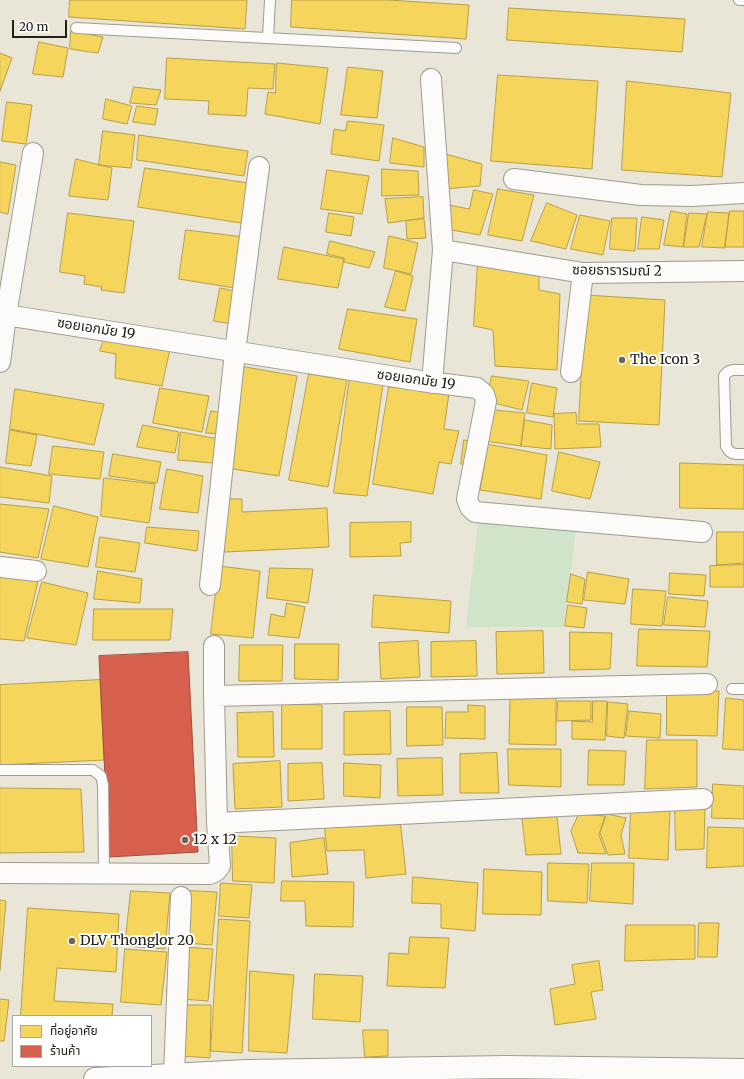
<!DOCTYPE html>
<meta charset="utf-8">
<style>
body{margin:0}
#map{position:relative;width:744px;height:1079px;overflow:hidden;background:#e9e5d7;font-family:Merriweather,"Noto Sans Thai",serif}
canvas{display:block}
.legend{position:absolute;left:12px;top:1015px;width:140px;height:52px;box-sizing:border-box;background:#fff;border:1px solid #a7a6a2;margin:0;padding:5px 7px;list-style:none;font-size:12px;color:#232016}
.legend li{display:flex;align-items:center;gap:8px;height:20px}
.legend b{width:20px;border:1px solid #a7a6a2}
.scale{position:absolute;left:12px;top:20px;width:55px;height:18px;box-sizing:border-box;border:2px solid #232016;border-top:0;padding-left:5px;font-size:12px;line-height:14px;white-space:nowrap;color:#232016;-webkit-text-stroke:3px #fff;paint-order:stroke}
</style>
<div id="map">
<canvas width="744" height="1079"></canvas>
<ul class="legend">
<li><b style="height:11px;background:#f6d55c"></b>ที่อยู่อาศัย</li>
<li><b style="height:11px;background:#d6604d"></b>ร้านค้า</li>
</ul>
<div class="scale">20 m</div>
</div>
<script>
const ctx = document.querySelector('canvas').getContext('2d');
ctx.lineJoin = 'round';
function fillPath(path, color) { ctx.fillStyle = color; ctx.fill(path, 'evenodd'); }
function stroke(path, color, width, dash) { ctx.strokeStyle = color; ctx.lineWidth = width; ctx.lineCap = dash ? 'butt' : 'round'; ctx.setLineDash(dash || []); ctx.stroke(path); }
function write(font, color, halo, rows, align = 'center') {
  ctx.font = font + ' Merriweather,"Noto Sans Thai",serif'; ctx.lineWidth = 4; ctx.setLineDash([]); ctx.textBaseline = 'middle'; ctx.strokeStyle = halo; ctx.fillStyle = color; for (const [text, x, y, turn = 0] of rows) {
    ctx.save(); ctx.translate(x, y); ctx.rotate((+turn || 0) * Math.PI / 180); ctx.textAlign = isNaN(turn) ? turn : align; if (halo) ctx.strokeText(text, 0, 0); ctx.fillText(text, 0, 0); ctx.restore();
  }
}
const green = new Path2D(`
 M479 514 577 523 563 627H466Z`);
const homes = new Path2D(`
 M70 0H247L245 29 69 17Z
 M292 0H388L469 5 466 39 291 27Z
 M509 8 685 19 682 52 507 40Z
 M71 31 103 37 98 53 70 49Z
 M39 42 68 48 63 77 33 74Z
 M0 53 12 58 0 91Z
 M167 58 275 64 273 89 248 88 246 116 208 114 209 101 165 99Z
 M277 63 328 68 320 124 265 114 268 92 275 93Z
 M348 67 383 71 377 118 341 115Z
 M498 75 598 81 592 169 491 161Z
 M627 81 731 93 722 177 622 170Z
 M134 87 161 90 156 105 130 103Z
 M106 99 132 106 127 124 103 119Z
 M7 102 32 105 26 144 2 141Z
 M137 106 158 109 155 125 133 122Z
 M348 121 384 125 379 161 331 154 334 129 345 131Z
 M103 131 135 135 131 168 99 165Z
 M139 135 248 151 244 176 137 160Z
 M393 138 424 147V167L390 163Z
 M442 153 482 164 480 186 444 189Z
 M76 159 112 168 108 200 69 196Z
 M0 162 16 165 8 214 0 212Z
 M145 168 249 183 241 223 138 207Z
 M382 169 418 171 419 195 382 196Z
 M327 170 369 176 362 214 321 209Z
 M498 189 534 195 522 241 488 235Z
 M474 190 493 194 480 235 446 229 449 205 469 209Z
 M423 197 424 218 388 223 385 199Z
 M547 203 577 215 566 249 531 241Z
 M671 211 687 214 683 247 664 245Z
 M730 211H744V247H725Z
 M708 212 729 213 725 248 702 247Z
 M68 213 134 221 124 293 101 290 102 287 84 284 85 276 60 272Z
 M329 213 354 217 351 236 326 232Z
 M689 213 707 214 699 247H684Z
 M580 215 610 221 603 255 571 249Z
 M642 217 664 220 659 249H638Z
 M612 218H637L635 251 610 249Z
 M424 219 426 238 407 239 406 221Z
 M186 230 244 237 235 288 179 279Z
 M389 236 418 243 411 274 384 268Z
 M330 241 375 252 369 268 344 262V258L327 254Z
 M284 247 344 259 338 288 278 279Z
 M478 262 539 266V290L560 294 557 370 495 366 493 330 474 326Z
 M396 271 413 276 405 311 385 307Z
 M220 288 239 292 233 324 214 321Z
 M586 295 665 300 659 425 579 421Z
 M348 309 417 319 410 362 339 349Z
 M104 339 170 349 162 386 115 378 116 354 100 351Z
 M234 365 297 376 279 476 226 468Z
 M309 374 347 380 328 487 289 480Z
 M492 376 529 381 522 410 486 401Z
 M350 377 383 384 367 496 334 493Z
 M532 383 557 388 553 417 527 413Z
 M389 387 449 393 444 429 459 431 451 464 439 462 433 494 373 484Z
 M160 388 209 396 202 432 153 423Z
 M15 389 104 404 94 445 10 429Z
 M475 408 525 413 521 446 470 439Z
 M211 411 229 414 222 434 206 433Z
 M576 413 577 424H599L601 447 555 449 554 414Z
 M525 420 552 425 551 449 521 446Z
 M143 425 179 432 175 453 137 447Z
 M10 430 37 435 31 466 6 463Z
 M181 432 219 439 213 463 178 460Z
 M464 440 547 455 541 499 480 490 484 467 461 464Z
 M53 446 104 452 100 479 49 474Z
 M559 452 600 462 590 499 552 491Z
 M113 454 161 462 157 483 109 476Z
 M680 463 744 465V509L680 508Z
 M0 467 52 476 49 503 0 497Z
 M167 469 203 476 198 513 160 509Z
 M104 478 155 484 149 523 101 516Z
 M223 499H242V512L327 508 329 547 225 552Z
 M0 504 49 509 38 558 0 552Z
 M54 506 98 517 88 567 41 559Z
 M411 522V542L400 543 401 556 350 557V523Z
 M147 527 199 531 197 551 145 543Z
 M717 532H744V563L717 565Z
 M100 537 140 543 135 572 96 567Z
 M744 565V587H710V566Z
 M219 566 260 571 253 638 211 634Z
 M270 568 313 569 308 603 267 598Z
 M98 571 142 579 140 603 94 599Z
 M588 572 629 579 625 604 584 600Z
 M670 573 706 575 704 596 669 594Z
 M571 574 585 579 582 604 567 602Z
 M0 575 38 581 24 641 0 639Z
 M42 582 88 593 76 645 27 638Z
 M633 589 666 591 662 626 631 624Z
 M374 595 451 601 449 633 372 627Z
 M668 597 708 601 705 627 664 625Z
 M287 603 305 607 299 638 268 635 271 614 284 617Z
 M568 605 587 608 584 628 565 626Z
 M94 609H173L170 640H93Z
 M639 629 710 631 707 667 637 666Z
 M543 631 544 673 497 674 496 632Z
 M570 632 612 633 610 669 570 670Z
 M418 641 420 677 381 679 379 643Z
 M476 641 477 676 431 677V642Z
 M295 644H339L338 680 295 679Z
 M240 645H283L282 681H239Z
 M100 680 104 760 0 765V685Z
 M667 689 719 691 717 736 667 735Z
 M556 697V745L509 744 510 698Z
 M726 698 744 700V750L723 749Z
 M558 701H591V720L557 721Z
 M593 701H607L605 740 572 739V721L592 722Z
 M608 702 628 704 624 738 607 736Z
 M282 704 322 705V749H282Z
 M468 705 485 706V739L445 738 446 712H468Z
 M407 707H442L443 745 407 746Z
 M390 711 391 754 344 755V712Z
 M629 711 661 714 660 738 626 736Z
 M273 712 274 757H238L237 713Z
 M647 740H697V787L645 789Z
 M508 749H561V787L509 785Z
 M589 750 626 751 624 785H588Z
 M497 753 499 793H460V754Z
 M442 758 443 795 398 796 397 759Z
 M280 761 282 807 235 809 233 764Z
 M322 763 324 799 288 801V764Z
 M344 763 381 765 380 798 344 796Z
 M713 784 744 786V819L712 818Z
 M0 788 81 789 84 852 0 853Z
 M675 809H705L704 849 676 850Z
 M631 810 670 811 668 860 629 858Z
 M579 814 605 816 599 835 606 854 578 853 571 831Z
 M607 814 626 818 621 835 625 854 608 855 600 833Z
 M557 817 561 854 526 855 522 819Z
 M400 820 406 874 366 878 364 850 327 851 324 823Z
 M708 827 744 828V866L707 868Z
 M232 836 276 838 274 883 233 881Z
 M324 838 328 874 292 877 290 843Z
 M548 863 589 864 587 903 548 901Z
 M592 863H634L633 904 590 901Z
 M484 869 542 872 541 915 483 914Z
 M413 877 478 883 475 931 441 928V904L412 903Z
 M282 881 354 882 353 927 306 926 305 901H281Z
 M221 883 252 885 249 918 219 916Z
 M177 890 217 892 212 945 172 942Z
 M131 891 170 893 165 949 125 946Z
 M0 900 6 901 0 970Z
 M28 908 119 914 116 972 57 968 54 1001 113 1004 112 1016H21Z
 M219 919 250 921 242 1053 211 1051Z
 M699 923H719L717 957H698Z
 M626 925H695V959L625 961Z
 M410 937 449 938 445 988 387 986 389 953 408 954Z
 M170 946 213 949 208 1001 167 998Z
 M125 949 167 952 161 1005 121 1002Z
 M599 961 603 990 591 992 596 1019 555 1025 550 989 575 984 572 965Z
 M250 971 294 975 287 1053 249 1051Z
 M315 974 363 976 360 1022 313 1019Z
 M0 999 9 1000 4 1041H0Z
 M169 1005H211L210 1058 167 1055Z
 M363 1030H388V1056L365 1057Z`);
const shops = new Path2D(`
 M188 652 198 852 109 857 99 656Z`);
const lane = new Path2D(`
 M739 0H744
 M76 28 456 48
 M268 38 270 0
 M744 370C736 370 729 368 724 376L726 446C730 455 735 454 744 454
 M732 689H744
 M0 770H93L101 776 103 785 104 874`);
const street = new Path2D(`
 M431 79 443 250 432 383
 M514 179 641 195 692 196 744 193
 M443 250 583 273 744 271
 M0 314 421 381 477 388 484 394 486 401 467 499 470 507 475 512 702 532
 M0 362 6 315 33 153
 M571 372 583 273
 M0 567 36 571
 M210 585 235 352 259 167
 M214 696V646
 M217 823 703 799
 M0 873 210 874 216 871 220 866 217 823 214 696 707 684
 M174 1075 181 897`);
const secondary = new Path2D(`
 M95 1079 247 1071 506 1067 744 1070`);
const markers = [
 [622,360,4,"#68655a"],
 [185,840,4,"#68655a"],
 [72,941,4,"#68655a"]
];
const streetNames = [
 ["ซอยธารารมณ์ 2",617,271,1],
 ["ซอยเอกมัย 19",96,329,9],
 ["ซอยเอกมัย 19",416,380,8]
];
const poiNames = [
 ["The Icon 3",630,360],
 ["12 x 12",193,840],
 ["DLV Thonglor 20",80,941]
];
fillPath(green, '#cfe4c9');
fillPath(homes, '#f6d55c');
stroke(homes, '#b79f47', 1);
fillPath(shops, '#d6604d');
stroke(shops, '#a04d3c', 1);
stroke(lane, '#9e9b91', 12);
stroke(street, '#9e9b91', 22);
stroke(secondary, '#9e9b91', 24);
stroke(lane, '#fcfbf9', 10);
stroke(street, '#fcfbf9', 20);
stroke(secondary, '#fcfbf9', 22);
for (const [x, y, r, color] of markers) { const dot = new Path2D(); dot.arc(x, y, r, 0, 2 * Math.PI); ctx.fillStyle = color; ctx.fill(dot); stroke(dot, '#fff', 1.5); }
write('14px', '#232016', '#fff', streetNames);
write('14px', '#232016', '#fff', poiNames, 'left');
</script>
